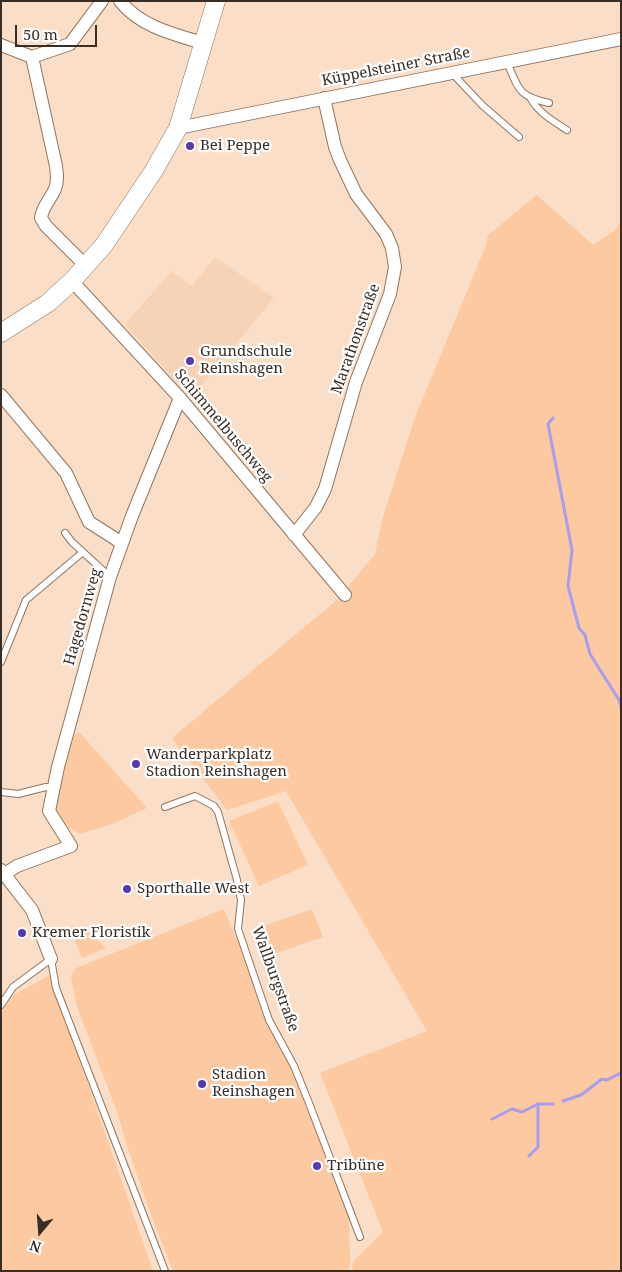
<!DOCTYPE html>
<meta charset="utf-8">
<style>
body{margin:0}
#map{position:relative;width:622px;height:1272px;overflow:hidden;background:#fbdec7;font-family:"Noto Serif",serif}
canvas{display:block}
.frame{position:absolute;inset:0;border:2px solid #392e25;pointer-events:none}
.north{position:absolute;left:15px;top:1207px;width:50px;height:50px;-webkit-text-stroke:4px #fff;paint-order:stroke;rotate:198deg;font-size:14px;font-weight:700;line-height:20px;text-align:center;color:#392e25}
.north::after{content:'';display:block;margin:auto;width:18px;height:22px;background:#392e25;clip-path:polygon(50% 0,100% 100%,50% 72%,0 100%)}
.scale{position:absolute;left:15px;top:25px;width:82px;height:22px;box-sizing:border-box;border:2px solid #392e25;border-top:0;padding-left:6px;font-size:15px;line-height:18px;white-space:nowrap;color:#392e25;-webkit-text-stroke:4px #fff;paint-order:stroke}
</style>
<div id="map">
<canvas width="622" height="1272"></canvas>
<div class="frame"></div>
<div class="north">N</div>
<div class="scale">50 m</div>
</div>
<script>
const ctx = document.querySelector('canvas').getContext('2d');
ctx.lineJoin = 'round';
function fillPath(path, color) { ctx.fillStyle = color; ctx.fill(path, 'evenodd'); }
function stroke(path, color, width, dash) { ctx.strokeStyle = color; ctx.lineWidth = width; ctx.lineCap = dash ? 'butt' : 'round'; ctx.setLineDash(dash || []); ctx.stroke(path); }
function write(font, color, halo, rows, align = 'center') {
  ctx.font = font + ' "Noto Serif",serif'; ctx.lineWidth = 4.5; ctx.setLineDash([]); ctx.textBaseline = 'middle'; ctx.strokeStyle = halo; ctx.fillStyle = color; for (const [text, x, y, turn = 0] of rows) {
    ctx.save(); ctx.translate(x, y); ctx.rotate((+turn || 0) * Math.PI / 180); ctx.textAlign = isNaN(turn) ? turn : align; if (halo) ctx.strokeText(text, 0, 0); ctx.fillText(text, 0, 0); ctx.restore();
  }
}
const built = new Path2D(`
 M215 257 274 298 191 398 125 324 172 271 192 286Z`);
const green = new Path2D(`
 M537 195 593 245 614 231 621 222V1271H352L353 1261 383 1232 320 1073 427 1031 286 791 227 810 172 738 338 599 375 554 382 520 415 417 485 248 488 235Z
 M78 732 81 734 147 808 112 824 79 834 68 827 53 808 71 739Z
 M278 801 308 865 259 886 229 821Z
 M224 909 309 1109 349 1213 350 1261 349 1271H173L153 1220 130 1155 116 1109 77 1007 71 976 76 968Z
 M312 909 323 937 267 956 258 928Z
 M82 927 106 948 82 958 75 941Z
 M50 975 153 1271H1V1012L14 995Z`);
const stream = new Path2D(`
 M553 418 548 424 572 550 568 586 579 628 585 635 590 654 619 700 621 707
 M563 1101 581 1095 602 1079 607 1080 621 1073
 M492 1119 512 1109 522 1112 538 1104H553
 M529 1156 538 1147V1104`);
const lane = new Path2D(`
 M507 62C519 90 518 96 549 103
 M452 73 482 105 519 137
 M531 99C539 113 553 121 567 130
 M65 533 72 542 110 577
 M1 662 26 600 83 552
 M1 792 18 794 46 787 53 788
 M165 807 195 796 214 806 218 812 237 880 241 900 238 929 269 1020 294 1066 309 1103 360 1237
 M1 1005 13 987 51 959 56 988 165 1271`);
const street = new Path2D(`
 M120 1C141 27 173 34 203 43
 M1 45 32 57
 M178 128 621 39
 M86 266 46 226 41 218C42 207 50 200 55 189 58 182 57 174 56 166L32 57 70 44 102 1
 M72 281 180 398 345 595
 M1 395 66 473 89 522 122 543
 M294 535 316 507 325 489 356 382 390 294 395 267 392 248 386 234 356 194 340 160 335 147 324 98
 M1 870 32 910 51 959
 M5 874 17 866 71 846 49 811 58 767 110 577 132 516 180 398`);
const secondary = new Path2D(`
 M1 333 48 303 72 281 104 245 153 172 178 128 216 1`);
const markers = [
 [190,146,5,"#5639b1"],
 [190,361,5,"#5639b1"],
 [136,764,5,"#5639b1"],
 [127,889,5,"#5639b1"],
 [22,933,5,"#5639b1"],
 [202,1084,5,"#5639b1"],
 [317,1166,5,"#5639b1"]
];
const streetNames = [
 ["Küppelsteiner Straße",396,67,-11],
 ["Marathonstraße",356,339,-70],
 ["Schimmelbuschweg",223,426,50],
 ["Hagedornweg",83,617,-74],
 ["Wallburgstraße",275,979,70]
];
const poiNames = [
 ["Bei Peppe",200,146],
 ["Grundschule",200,352],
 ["Reinshagen",200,369],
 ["Wanderparkplatz",146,755],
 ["Stadion Reinshagen",146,772],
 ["Sporthalle West",137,889],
 ["Kremer Floristik",32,933],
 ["Stadion",212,1075],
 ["Reinshagen",212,1092],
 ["Tribüne",327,1166]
];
fillPath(built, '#f6d3b6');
fillPath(green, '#fcc9a0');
stroke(stream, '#a79df1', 3);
stroke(lane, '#8f7560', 8);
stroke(street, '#8f7560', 14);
stroke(secondary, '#8f7560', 19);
stroke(lane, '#fff', 6);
stroke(street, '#fff', 12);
stroke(secondary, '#fff', 18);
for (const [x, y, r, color] of markers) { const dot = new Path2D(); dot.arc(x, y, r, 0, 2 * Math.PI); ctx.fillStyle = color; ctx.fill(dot); stroke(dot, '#fff', 2); }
write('15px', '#392e25', '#fff', streetNames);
write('15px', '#392e25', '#fff', poiNames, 'left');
</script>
